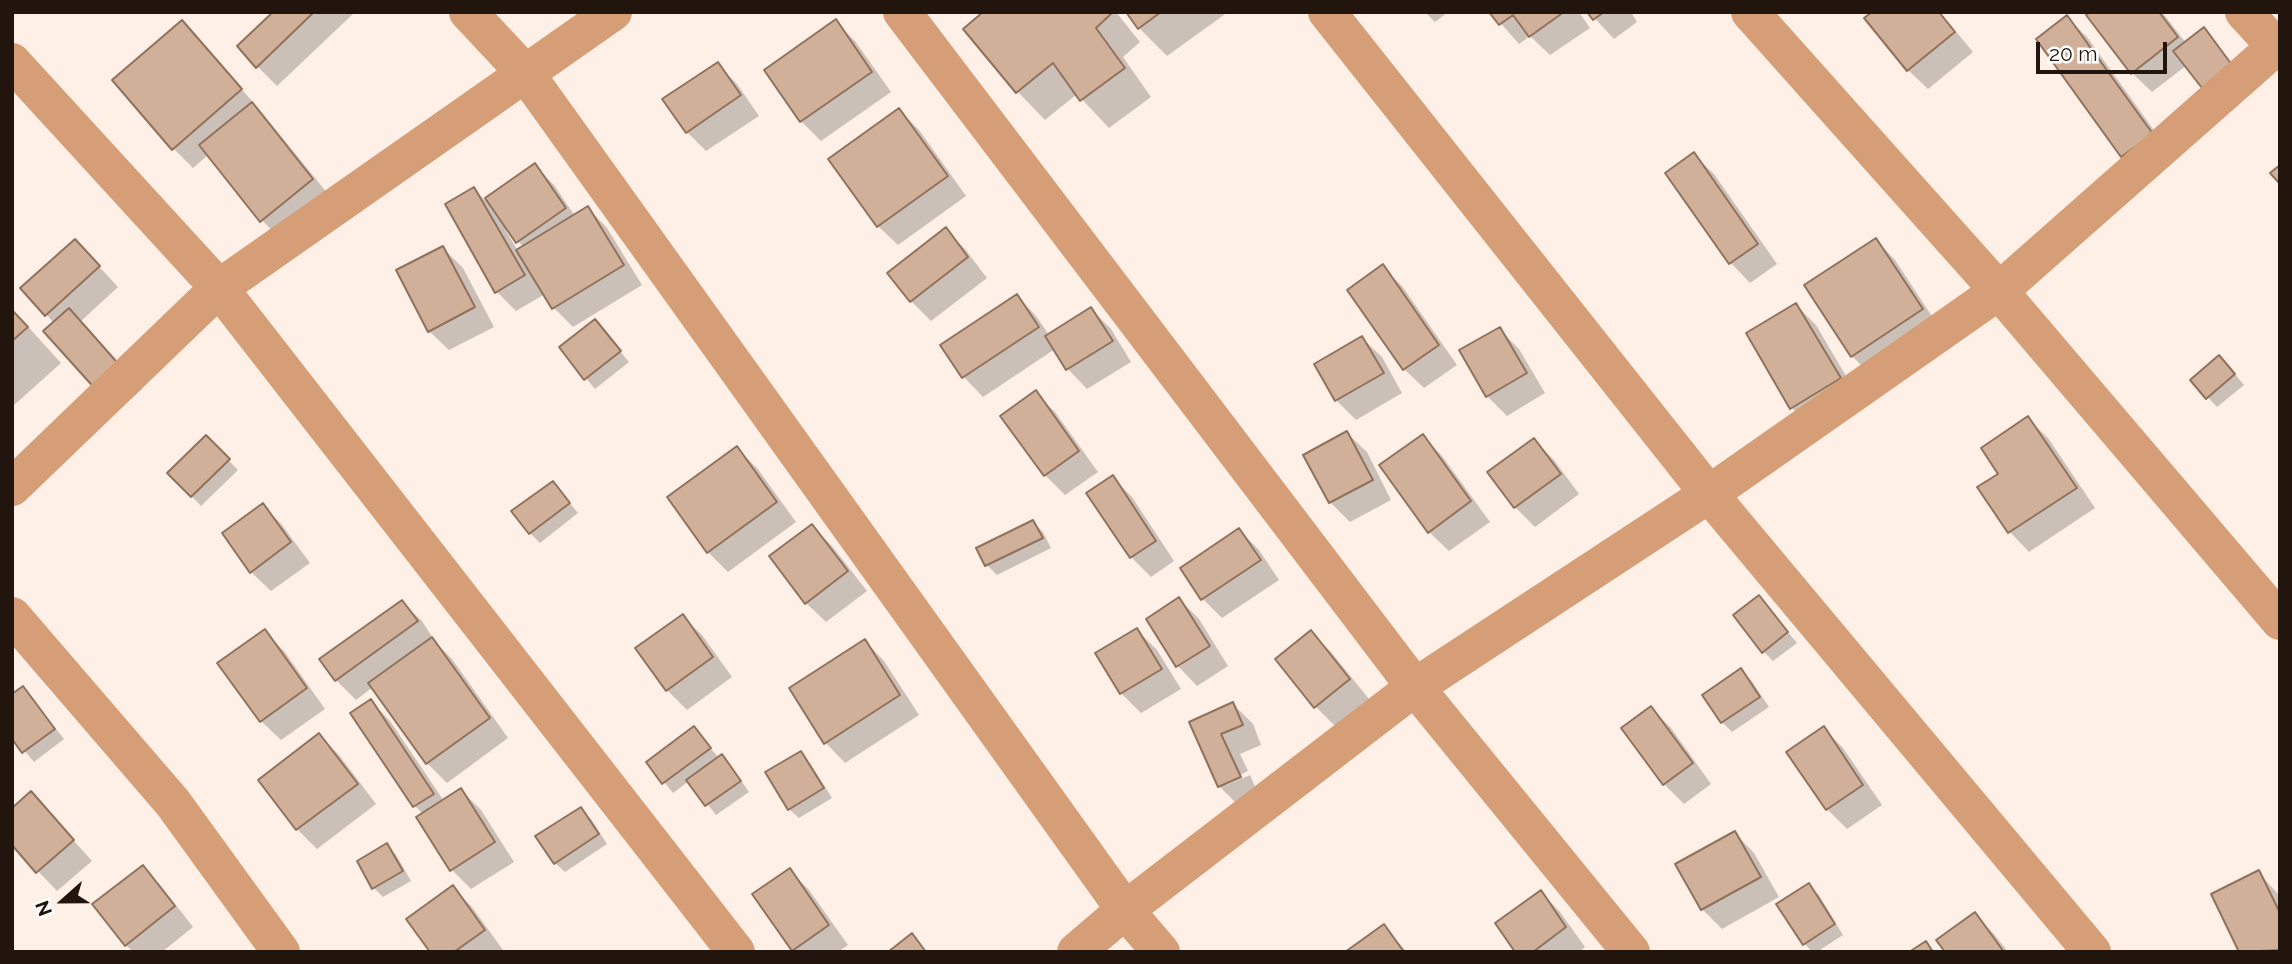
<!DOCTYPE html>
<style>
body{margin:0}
#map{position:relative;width:2292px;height:964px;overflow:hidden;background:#fef0e6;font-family:Raleway,sans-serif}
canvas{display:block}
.frame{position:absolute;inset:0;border:14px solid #21150d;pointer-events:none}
.north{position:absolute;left:28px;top:866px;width:70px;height:70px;-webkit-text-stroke:5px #fff;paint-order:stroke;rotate:249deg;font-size:19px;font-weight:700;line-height:28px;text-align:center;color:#21150d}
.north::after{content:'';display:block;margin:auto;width:24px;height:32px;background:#21150d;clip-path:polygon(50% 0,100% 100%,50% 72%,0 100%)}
.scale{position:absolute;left:2036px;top:42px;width:131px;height:32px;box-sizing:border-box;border:4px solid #21150d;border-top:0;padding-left:9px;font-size:21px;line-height:24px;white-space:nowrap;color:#21150d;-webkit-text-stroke:5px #fff;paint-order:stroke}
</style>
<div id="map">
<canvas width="2292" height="964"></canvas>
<div class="frame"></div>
<div class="north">N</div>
<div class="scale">20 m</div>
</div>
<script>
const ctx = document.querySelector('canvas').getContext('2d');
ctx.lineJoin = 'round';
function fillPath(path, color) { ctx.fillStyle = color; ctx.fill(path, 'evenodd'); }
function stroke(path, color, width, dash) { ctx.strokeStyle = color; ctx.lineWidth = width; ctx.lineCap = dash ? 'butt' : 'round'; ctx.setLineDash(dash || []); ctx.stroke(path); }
const shadow = new Path2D(`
 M276 12H353L354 13 277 86 257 66Z
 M986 12H1116L1140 42 1123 57 1151 97 1109 128 1077 94 1045 120 1018 92 966 29Z
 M1128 12H1228L1167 56 1139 28Z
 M1425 12H1448L1435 22Z
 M1491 12H1579L1590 28 1550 55 1530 36 1519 44Z
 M1589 12H1631L1637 22 1614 39Z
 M1874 12H1940L1973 52 1928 89 1908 70Z
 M2093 12H2162L2186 43 2203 30 2241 76 2187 65 2152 92 2132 73Z
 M2067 18 2087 37 2171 154 2142 175 2122 156Z
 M182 22 260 110 332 199 281 240 262 220 209 154 193 168 173 148Z
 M835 22 855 41 891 92 821 141 801 121 766 71Z
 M717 64 737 84 759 116 706 151 687 132Z
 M899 110 919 130 966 196 898 245 878 226Z
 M1694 155 1714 174 1777 264 1750 283 1731 263 1668 173Z
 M534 165 554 185 575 216 588 208 607 228 642 285 573 327 554 308 545 294 516 311 497 292 474 189 485 200ZM509 229 523 247 518 251 506 231Z
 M946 230 965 249 987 278 931 321 911 301 889 274Z
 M1876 240 1895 260 1941 330 1872 376 1852 356Z
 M443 248 463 268 494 327 449 350 429 331Z
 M94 261 118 287 80 322 142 389 119 410 54 323 23 288Z
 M1382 267 1402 286 1457 365 1424 388 1404 369Z
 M1017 296 1036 316 1049 335 1091 309 1111 329 1131 362 1087 389 1068 369 1055 349 983 397 964 377 943 345Z
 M1796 305 1816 325 1859 398 1811 427 1791 407Z
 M12 309 61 363 12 407Z
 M595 321 629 362 595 389 561 348Z
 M1499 329 1519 349 1545 393 1507 416 1487 396 1462 351Z
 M1362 338 1382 357 1402 393 1356 420 1336 400Z
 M2229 367 2244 385 2217 407 2193 381Z
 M1035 392 1055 412 1098 472 1065 495 1045 475 1003 416Z
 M2028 419 2048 438 2095 508 2029 552 2010 532 1980 487 2000 474Z
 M1347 433 1367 452 1391 500 1350 522 1330 502 1305 455Z
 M1423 436 1442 456 1490 522 1449 551 1429 532Z
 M206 437 238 470 201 506 170 473Z
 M1534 440 1554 460 1579 494 1535 527 1515 507Z
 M737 449 757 468 796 522 728 572 708 552Z
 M1113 478 1132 497 1174 561 1151 577 1131 557Z
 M553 483 578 513 540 543 530 533Z
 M263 505 282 525 310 563 271 591 251 572Z
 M1033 522 1043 532 1051 548 997 575 987 565 978 549Z
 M812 526 832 546 867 591 826 622 806 603Z
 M1239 530 1259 550 1279 580 1222 618 1203 599Z
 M1759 597 1797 643 1773 661 1763 651Z
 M1179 599 1199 619 1228 666 1197 686 1178 666 1148 619Z
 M402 602 422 621 436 643 452 659 508 738 447 783 427 763 373 687 356 700 336 680Z
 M682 616 702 635 732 677 687 710 667 690Z
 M1137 630 1157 650 1181 689 1141 713 1121 693 1098 654Z
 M264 631 284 651 325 709 281 740 261 721Z
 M1311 633 1331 652 1369 699 1335 726 1315 706Z
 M865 641 884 661 919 715 845 763 826 743 791 689Z
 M1741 670 1751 680 1769 707 1732 732 1722 722 1704 695Z
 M23 688 64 739 34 762 12 736Z
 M371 701 390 721 444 801 461 790 481 810 514 862 471 889 452 870 423 814 415 806Z
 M1233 704 1253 724 1261 745 1240 754 1248 771 1226 782V785L1250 775 1259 796 1239 806 1219 786 1191 723Z
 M1651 708 1671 728 1711 784 1684 804 1664 784Z
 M693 728 719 758 722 757 731 766 749 792 716 815 689 781 673 793 648 762Z
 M1823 728 1843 748 1882 805 1847 829 1827 809Z
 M319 735 339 755 376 804 317 849 297 829Z
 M801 753 810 763 832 798 799 818 789 809Z
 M31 793 92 861 57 891 38 871Z
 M581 809 591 819 607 844 565 872 555 863Z
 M1735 833 1754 853 1779 897 1722 929 1702 909Z
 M386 846 396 855 411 881 383 897 373 887Z
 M143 867 162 887 193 927 162 952H133L126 945Z
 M789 870 809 890 848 945 838 952H795L793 949Z
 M2258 872 2280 896V952H2241Z
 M1809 885 1819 895 1843 935 1817 952H1812L1805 944Z
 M453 888 472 907 503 950 432 952Z
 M1541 892 1560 912 1585 947 1579 952H1517Z
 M1974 914 1994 934 2008 952H1947Z
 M1383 926 1407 952H1348Z`);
const building = new Path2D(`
 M273 12H314L256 68 237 46Z
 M983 12H1113L1096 28 1125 68 1080 101 1053 63 1016 93 963 29Z
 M1126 12H1161L1138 29Z
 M1489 12H1564L1529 37 1513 15 1499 25Z
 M1587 12H1604L1593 20Z
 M1872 12H1939L1955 32 1907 71 1864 18Z
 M2090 12H2159L2178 37 2131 74 2086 15Z
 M2067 15 2153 134 2121 157 2036 39Z
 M836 19 872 72 800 122 764 70Z
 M182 20 242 89 172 150 112 80Z
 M2204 27 2232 65 2202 88 2173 51Z
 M718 62 741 95 686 133 662 99Z
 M252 102 313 179 260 222 199 145Z
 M899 108 948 176 877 227 828 159Z
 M1694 152 1758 244 1729 264 1665 173Z
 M535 163 566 208 516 243 485 198Z
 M2280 165V184L2270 173Z
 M474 187 525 275 495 293 445 204Z
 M588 206 624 265 552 309 516 250Z
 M946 227 968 257 910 302 887 273Z
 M1876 238 1923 309 1851 357 1804 285Z
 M75 239 100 266 45 316 20 288Z
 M443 246 475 307 428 332 396 270Z
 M1383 264 1439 345 1403 370 1347 290Z
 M1017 294 1039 327 962 378 940 345Z
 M1796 303 1841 378 1790 409 1746 333Z
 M1091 307 1113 341 1066 370 1045 336Z
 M69 308 123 369 98 392 43 331Z
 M12 310 28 327 12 341Z
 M595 319 621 351 584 380 559 347Z
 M1500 327 1527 373 1486 397 1459 350Z
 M1362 336 1384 373 1335 401 1314 364Z
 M2219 355 2235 374 2206 399 2190 380Z
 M1036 390 1079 451 1044 476 1000 416Z
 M2028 416 2077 488 2008 533 1977 487 1998 474 1981 448Z
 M1347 431 1373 480 1329 503 1303 455Z
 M1423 434 1471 501 1428 533 1379 465Z
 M206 435 230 459 191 497 167 473Z
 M1534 438 1561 474 1514 508 1487 472Z
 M737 446 777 502 707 553 667 497Z
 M1113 475 1156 541 1130 558 1086 493Z
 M553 481 570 503 529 534 511 511Z
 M263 503 291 542 250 573 222 533Z
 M1033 520 1043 538 985 566 976 548Z
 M812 524 848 571 805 604 769 556Z
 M1239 528 1261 560 1201 600 1180 568Z
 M1759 595 1788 632 1762 653 1733 615Z
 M1179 597 1210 646 1176 667 1146 619Z
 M402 600 418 621 335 681 319 659Z
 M683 614 713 657 666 691 635 648Z
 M1137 628 1162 669 1120 694 1095 653Z
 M265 629 307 688 260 722 217 663Z
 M1311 630 1350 679 1314 708 1275 659Z
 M432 637 490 718 426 764 368 683Z
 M865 639 900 695 824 744 789 688Z
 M1741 668 1760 697 1721 723 1702 695Z
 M23 686 55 729 22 753 12 739V694Z
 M371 699 434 794 413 807 350 713Z
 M1233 702 1243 725 1221 734 1241 777 1218 787 1189 722Z
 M1651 706 1693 763 1663 785 1621 728Z
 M694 726 711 748 662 784 646 762Z
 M1824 726 1863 785 1826 810 1786 752Z
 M319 733 358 784 296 830 258 780Z
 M801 751 824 788 788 810 765 772Z
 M722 754 741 781 705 806 686 780Z
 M461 788 495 842 450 871 416 817Z
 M31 791 74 840 36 873 12 845V808Z
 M581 807 599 834 554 864 535 836Z
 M1735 831 1761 877 1701 910 1675 864Z
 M387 843 403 871 372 889 357 861Z
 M143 865 175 906 125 946 92 904Z
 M790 868 829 925 792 951 752 894Z
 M2259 870 2280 913V950L2239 952 2211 894Z
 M1809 883 1835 924 1803 945 1776 904Z
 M453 885 485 930 454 952H430L406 919Z
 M1541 890 1566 927 1533 952H1515L1495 923Z
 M1975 912 2004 952H1945L1936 940Z
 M1384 924 1404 952H1345Z
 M912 933 926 952H888Z
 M1926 941 1933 952H1909Z`);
const minor = new Path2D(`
 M468 12 526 74 1125 910 1161 952
 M902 12 1415 687 1631 952
 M1327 12 1709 494 2092 952
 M1750 12 1999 291 2280 621
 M2244 12 2280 51
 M12 62 219 288 736 952
 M12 487 219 288 613 12
 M12 616 173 803 281 952
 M1076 952 1125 910 1415 687 1709 494 1999 291 2280 43`);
fillPath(shadow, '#0003');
fillPath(building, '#d1b099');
stroke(building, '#90725c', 2);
stroke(minor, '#d59e76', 38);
</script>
